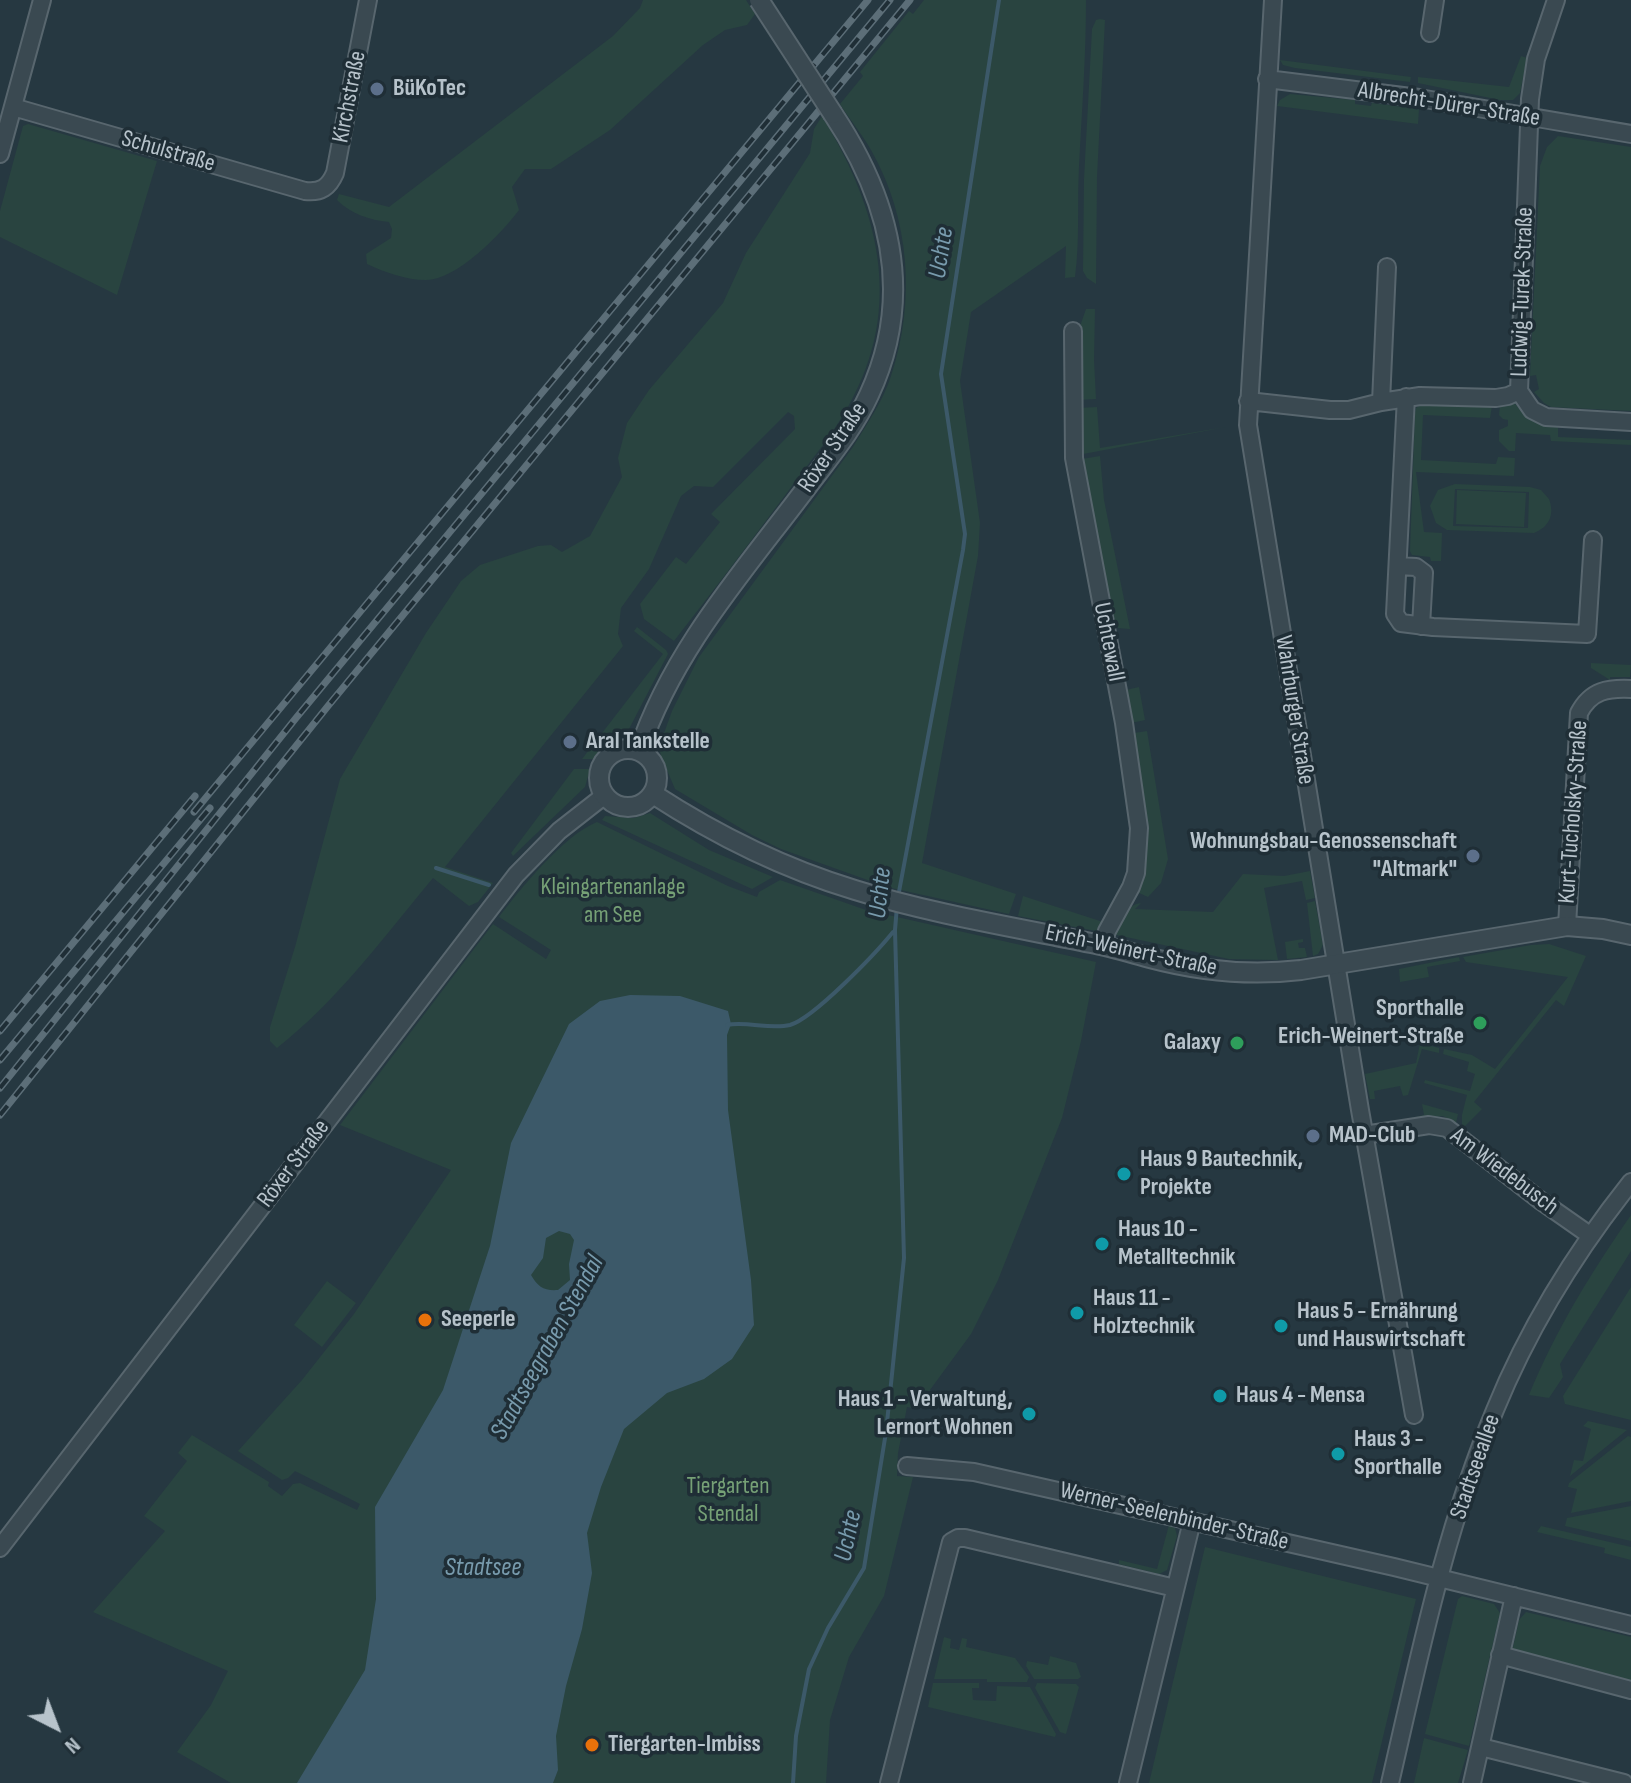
<!DOCTYPE html>
<meta charset="utf-8">
<style>
body{margin:0}
#map{position:relative;width:1631px;height:1783px;overflow:hidden;background:#263841;font-family:"Sofia Sans Condensed",sans-serif}
canvas{display:block}
.north{position:absolute;left:16px;top:1687px;width:80px;height:80px;-webkit-text-stroke:6px #1f2e36;paint-order:stroke;rotate:138deg;font-size:22px;font-weight:700;line-height:32px;text-align:center;color:#b7c3cb}
.north::after{content:'';display:block;margin:auto;width:28px;height:36px;background:#b7c3cb;clip-path:polygon(50% 0,100% 100%,50% 72%,0 100%)}
</style>
<div id="map">
<canvas width="1631" height="1783"></canvas>
<div class="north">N</div>
</div>
<script>
const ctx = document.querySelector('canvas').getContext('2d');
ctx.lineJoin = 'round';
function fillPath(path, color) { ctx.fillStyle = color; ctx.fill(path, 'evenodd'); }
function stroke(path, color, width, dash) { ctx.strokeStyle = color; ctx.lineWidth = width; ctx.lineCap = dash ? 'butt' : 'round'; ctx.setLineDash(dash || []); ctx.stroke(path); }
function write(font, color, halo, rows, align = 'center') {
  ctx.font = font + ' "Sofia Sans Condensed",sans-serif'; ctx.lineWidth = 7; ctx.setLineDash([]); ctx.textBaseline = 'middle'; ctx.strokeStyle = halo; ctx.fillStyle = color; for (const [text, x, y, turn = 0] of rows) {
    ctx.save(); ctx.translate(x, y); ctx.rotate((+turn || 0) * Math.PI / 180); ctx.textAlign = isNaN(turn) ? turn : align; if (halo) ctx.strokeText(text, 0, 0); ctx.fillText(text, 0, 0); ctx.restore();
  }
}
const green = new Path2D(`
 M643 0H746L755 14 747 25 725 30 703 45 610 130 551 169H525L512 187 519 210C502 233 457 280 426 280 406 280 384 272 367 264L366 254 391 238 392 229 389 222C369 220 351 214 337 200L339 194 389 207 613 36 640 8Z
 M924 0H1086C1086 56 1082 110 1079 166 1077 203 1080 240 1075 277L1065 278 1066 246 971 312 960 381 980 523 978 556 922 863 1016 894 1009 914 887 887 781 849 752 835 675 789 661 756 659 747 672 711 699 657 853 447C867 424 883 401 891 376 916 302 910 218 871 150 862 134 850 120 840 104L863 76 860 72 909 11 913 14Z
 M1100 19 1105 20 1097 177 1096 284 1087 278 1083 271 1084 179 1092 29 1096 20Z
 M1521 56 1527 58 1520 93 1513 100H1500L1418 83V77L1509 87Z
 M1280 60 1411 77 1410 82 1295 68 1283 65Z
 M1290 94 1355 100V104L1371 106 1372 103 1419 109 1418 124 1277 106 1280 100Z
 M822 116C878 208 905 305 849 405 833 435 809 462 789 490 751 541 713 591 674 641L644 619 640 604 676 557 686 564 720 522 711 514 795 429 794 416 788 412 713 487 694 486 681 496 649 569 621 608 618 634 623 646 445 867 493 883 478 902 469 906 433 878C384 937 337 1001 277 1048L270 1041V1027L295 947 340 779 426 633 461 581 480 565 538 546 551 545 562 552 590 536 622 477 618 458 627 423 649 390 723 303 746 253 810 153 814 129Z
 M28 124 157 161 117 295 0 237V211L23 126Z
 M1558 136 1631 147V411L1551 407 1544 403 1534 392 1539 389 1536 375 1530 376 1540 166 1547 147Z
 M1086 309H1095L1094 360 1096 399 1078 400 1079 329Z
 M1513 402 1530 419 1558 426V437L1631 440V445L1551 441 1550 435 1516 433 1515 451H1509L1499 441V430L1508 426V420L1503 419 1499 415 1500 405Z
 M1422 404 1492 406 1490 418 1423 415 1421 460 1496 464 1498 457 1515 458 1514 476 1416 472 1424 532 1442 533 1441 561H1431L1430 557 1412 555 1410 551 1415 413 1416 408Z
 M1097 407 1100 448 1226 427 1078 455 1077 408Z
 M1100 456 1104 500 1130 629 1118 628 1108 614 1082 459Z
 M1455 484 1530 487 1541 490 1549 499C1555 515 1549 527 1534 533L1447 530 1436 523 1430 506 1438 490ZM1455 489 1529 492 1528 528 1453 526Z
 M1457 490 1526 493 1524 527 1456 524Z
 M637 627 666 650 668 654 629 729 624 736 605 746 595 759H582L663 654 634 631Z
 M1591 663 1631 665 1630 677H1610V680L1591 668Z
 M1139 687 1145 720 1131 723 1126 690Z
 M1147 731 1168 859 1161 883 1148 897 1139 893 1138 890 1134 733Z
 M574 769H590L585 787 513 856 511 853Z
 M650 813 709 850 773 877 752 889 602 820 605 816 634 818Z
 M597 822 728 886 757 897 759 892 780 880 866 910 1096 962 1081 1041 1062 1118 998 1280 971 1334 916 1409 907 1407 898 1453 897 1476 913 1477 884 1596 849 1657 830 1720 826 1783H231L177 1752 211 1705 228 1671 93 1612 165 1531 144 1516 187 1461 178 1453 192 1435 269 1482 268 1486 282 1496 293 1484 300 1483 357 1510 360 1504 295 1471 288 1478 282 1480 238 1451 302 1380 354 1314 451 1170 340 1125 493 924 546 959 551 950 499 917C521 888 564 835 597 822Z
 M1310 871 1315 898 1306 900 1302 881 1264 888 1278 960 1229 959 1112 934C1120 921 1126 905 1141 903L1135 909 1213 912 1243 874 1284 876Z
 M1023 896 1100 921 1105 922 1101 932 1018 916Z
 M1315 901 1323 945 1318 954 1313 956 1307 903Z
 M1303 939V942L1298 943 1299 948H1305L1307 957 1287 959 1285 942Z
 M1549 944 1586 956 1564 1006 1556 1000 1474 1102 1482 1109 1462 1129V1115L1467 1095 1424 1083 1425 1080 1470 1091 1475 1074 1467 1071 1469 1062 1443 1054 1444 1049 1472 1055 1495 1069 1568 977 1466 962 1463 957 1531 945Z
 M1459 957 1460 961 1427 967 1429 977 1400 982 1399 969Z
 M1420 1043 1439 1048V1053L1422 1049 1408 1095 1403 1096 1400 1086 1374 1091 1375 1099H1370L1365 1074 1416 1063Z
 M1422 1104 1458 1114 1456 1123 1443 1116 1411 1120V1118L1424 1115Z
 M1631 1215V1251L1560 1364 1563 1377 1549 1398 1529 1395C1555 1331 1592 1271 1631 1215Z
 M327 1281 356 1303 322 1347 294 1325Z
 M1631 1287V1420L1565 1404 1563 1396Z
 M1588 1421 1627 1430 1570 1476 1574 1460 1583 1461 1591 1429 1583 1426Z
 M1628 1436 1631 1437V1501L1571 1513 1577 1489 1568 1487 1569 1483Z
 M1631 1506V1541L1565 1526 1567 1518Z
 M1169 1525 1175 1528 1177 1536 1167 1570 1159 1574 1119 1564V1560L1157 1569Z
 M1541 1526 1631 1547V1560L1604 1553 1605 1548 1537 1532Z
 M1205 1547 1416 1599 1372 1783H1149Z
 M1462 1596 1494 1604 1500 1613 1469 1746 1425 1734 1458 1599Z
 M1526 1612 1631 1637V1684L1512 1652 1519 1620Z
 M944 1637 951 1639 950 1648 959 1650 962 1638 967 1639 966 1647 1015 1658 1029 1677 1027 1682H987V1679H934Z
 M1050 1656 1076 1663 1081 1677 1078 1679H1034L1026 1666 1027 1661 1048 1665Z
 M933 1683H979V1688H972L973 1700 996 1701 997 1686 1030 1687 1056 1734 1055 1737 928 1707Z
 M1037 1683 1076 1684 1079 1687 1066 1734 1060 1732 1035 1688Z
 M1424 1738 1468 1750 1458 1783H1414Z`);
const water = new Path2D(`
 M630 995 680 996 728 1011 731 1024 727 1035 728 1110 751 1280 754 1325 732 1359 704 1379 667 1393 624 1429 601 1487 587 1533 592 1573 582 1629 566 1686 556 1736 558 1770 553 1783H297L365 1670 376 1599 375 1507 443 1390 490 1246 511 1143 569 1024 600 1001ZM559 1231 570 1234 574 1240 569 1264 570 1280 558 1290C544 1291 538 1287 531 1275L543 1258 546 1238Z`);
const stream = new Path2D(`
 M436 868 489 885
 M898 897 963 550 965 534 941 374 999 0
 M727 1025C747 1021 770 1030 790 1025 814 1018 876 953 893 932
 M793 1783 796 1736 809 1669 828 1628 864 1568 886 1432 904 1258 895 930 897 906`);
const minor = new Path2D(`
 M1273 0 1248 425 1360 1110 1414 1415
 M1556 0 1536 59 1530 99 1519 391 1532 410 1546 417 1631 422
 M1430 33 1435 0
 M1267 79 1419 98 1631 134
 M13 107 305 191C321 193 329 187 335 173L368 0
 M0 154 42 0
 M1073 331 1074 458 1124 723 1139 828 1136 873 1131 887 1107 931 1103 945
 M1406 397 1395 614 1401 623 1433 627 1587 634 1593 540
 M1248 401 1330 410H1349L1381 402 1420 396 1496 398 1508 396 1519 391
 M1381 402 1387 267
 M1398 566 1416 567 1424 573 1421 626
 M1567 926 1579 713C1591 690 1608 688 1631 689
 M1364 1135 1429 1125 1447 1128 1541 1201 1591 1236
 M907 1466 974 1472 1394 1567 1631 1625
 M0 1548 516 875 559 831 605 795
 M1500 1655 1631 1690
 M1481 1747 1624 1783
 M889 1783 951 1542 958 1538H965L1175 1588
 M1128 1783 1192 1521
 M1390 1783C1419 1658 1445 1529 1495 1410 1528 1329 1577 1250 1631 1182
 M1472 1783 1514 1596`);
const tertiary = new Path2D(`
 M599 778a29 29 0 1 1 58 0a29 29 0 1 1-58 0Z
 M639 751C672 652 742 573 804 491 827 460 853 430 869 395 915 296 891 201 833 114
 M653 794C716 835 782 868 855 890 932 914 1013 927 1091 943 1111 947 1131 953 1150 958 1199 971 1250 976 1301 970L1567 926 1603 929 1631 935`);
const rail = new Path2D(`
 M194 812 868 0
 M0 1031 195 796
 M0 1060 210 808
 M0 1088 296 718 890 0
 M0 1115 328 706 910 0`);
const tertiaryBridge = new Path2D(`
 M759 0 833 114`);
const markers = [
 [377,89,8,"#5c6f8a"],
 [570,742,8,"#5c6f8a"],
 [1473,856,8,"#5c6f8a"],
 [1480,1023,8,"#2e9e5b"],
 [1237,1043,8,"#2e9e5b"],
 [1313,1136,8,"#5c6f8a"],
 [1124,1174,8,"#0f9aa8"],
 [1102,1244,8,"#0f9aa8"],
 [1077,1313,8,"#0f9aa8"],
 [425,1320,8,"#e8710a"],
 [1281,1326,8,"#0f9aa8"],
 [1220,1396,8,"#0f9aa8"],
 [1029,1414,8,"#0f9aa8"],
 [1338,1454,8,"#0f9aa8"],
 [592,1745,8,"#e8710a"]
];
const poiNames = [
 ["BüKoTec",393,89],
 ["Aral Tankstelle",586,742],
 ["Wohnungsbau-Genossenschaft",1457,842,"right"],
 ["\"Altmark\"",1457,870,"right"],
 ["Sporthalle",1464,1009,"right"],
 ["Erich-Weinert-Straße",1464,1037,"right"],
 ["Galaxy",1221,1043,"right"],
 ["MAD-Club",1329,1136],
 ["Haus 9 Bautechnik,",1140,1160],
 ["Projekte",1140,1188],
 ["Haus 10 -",1118,1230],
 ["Metalltechnik",1118,1258],
 ["Haus 11 -",1093,1299],
 ["Holztechnik",1093,1327],
 ["Haus 5 - Ernährung",1297,1312],
 ["und Hauswirtschaft",1297,1340],
 ["Seeperle",441,1320],
 ["Haus 4 - Mensa",1236,1396],
 ["Haus 1 - Verwaltung,",1013,1400,"right"],
 ["Lernort Wohnen",1013,1428,"right"],
 ["Haus 3 -",1354,1440],
 ["Sporthalle",1354,1468],
 ["Tiergarten-Imbiss",608,1745]
];
const streetNames = [
 ["Kirchstraße",350,97,-79],
 ["Albrecht-Dürer-Straße",1449,105,9],
 ["Schulstraße",168,152,16],
 ["Ludwig-Turek-Straße",1523,292,-88],
 ["Röxer Straße",833,448,-56],
 ["Uchtewall",1108,642,79],
 ["Wahrburger Straße",1294,710,81],
 ["Kurt-Tucholsky-Straße",1574,812,-86],
 ["Erich-Weinert-Straße",1131,951,12],
 ["Röxer Straße",294,1164,-53],
 ["Am Wiedebusch",1504,1172,37],
 ["Stadtseeallee",1476,1467,-71],
 ["Werner-Seelenbinder-Straße",1174,1517,13]
];
const parkNames = [
 ["Kleingartenanlage",613,888],
 ["am See",613,916],
 ["Tiergarten",728,1487],
 ["Stendal",728,1515]
];
const waterNames = [
 ["Uchte",942,253,-81],
 ["Uchte",881,893,-84],
 ["Stadtseegraben Stendal",548,1348,-61],
 ["Uchte",849,1536,-78],
 ["Stadtsee",483,1568]
];
fillPath(green, '#294440');
fillPath(water, '#3c5969');
stroke(stream, '#3c5969', 4);
stroke(minor, '#58666e', 20);
stroke(tertiary, '#58666e', 22);
stroke(minor, '#3a4951', 16);
stroke(tertiary, '#3a4951', 18);
stroke(rail, '#5c6e78', 7);
stroke(rail, '#1f2e36', 4, [12]);
stroke(tertiaryBridge, '#58666e', 22, []);
stroke(tertiaryBridge, '#3a4951', 18);
for (const [x, y, r, color] of markers) { const dot = new Path2D(); dot.arc(x, y, r, 0, 2 * Math.PI); ctx.fillStyle = color; ctx.fill(dot); stroke(dot, '#1f2e36', 3); }
write('bold 24px', '#b7c3cb', '#1f2e36', poiNames, 'left');
write('24px', '#b7c3cb', '#1f2e36', streetNames);
write('24px', '#76a176', '#1f2e36', parkNames);
write('italic 26px', '#789bad', '#1f2e36', waterNames);
</script>
